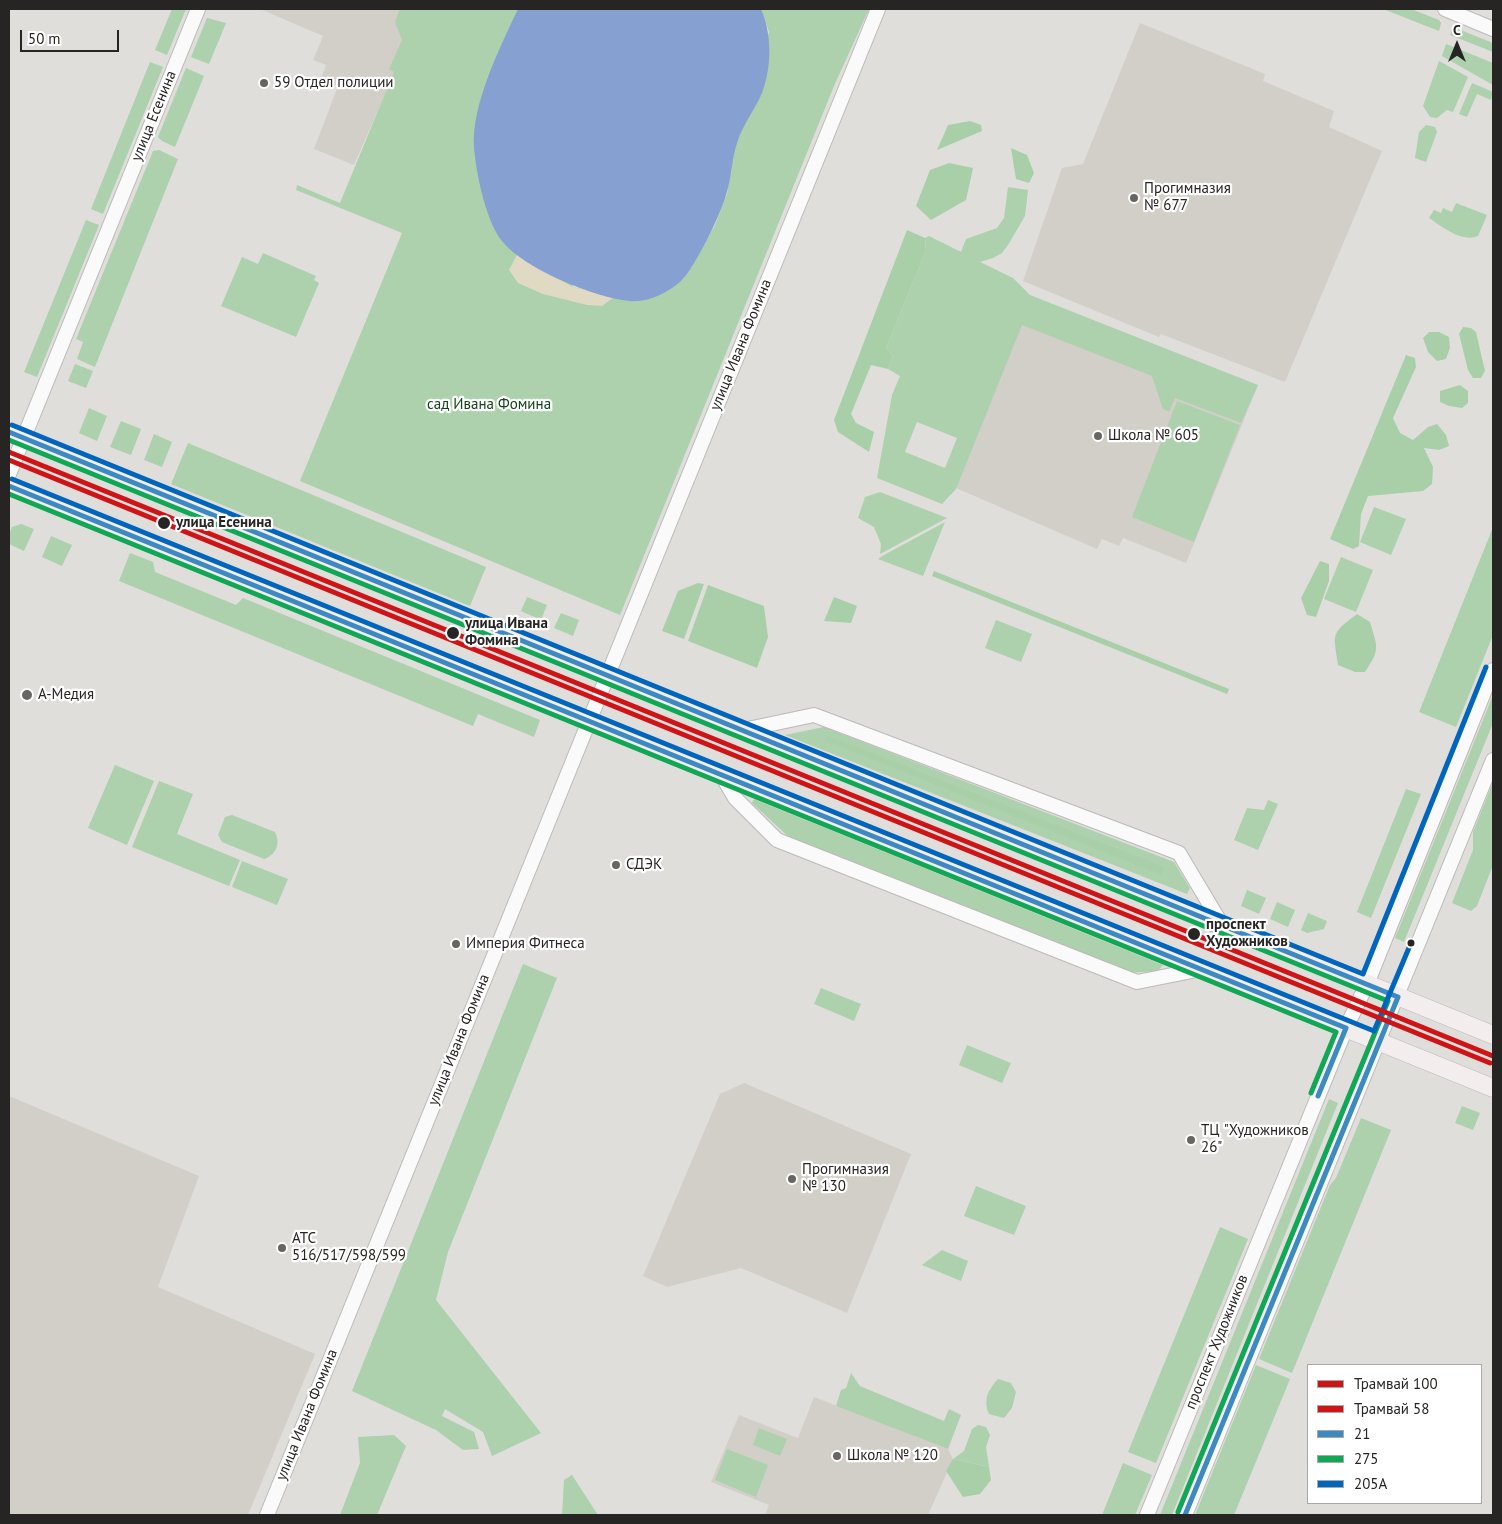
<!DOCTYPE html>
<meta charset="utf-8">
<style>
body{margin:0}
#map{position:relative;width:1502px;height:1524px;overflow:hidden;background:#dfdedb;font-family:"PT Sans",sans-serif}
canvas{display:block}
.frame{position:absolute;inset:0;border:10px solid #262523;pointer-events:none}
.legend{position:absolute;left:1307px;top:1364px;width:175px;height:140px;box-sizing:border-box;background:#fff;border:1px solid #a8a8a7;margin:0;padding:6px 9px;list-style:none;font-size:15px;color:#262523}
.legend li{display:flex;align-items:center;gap:10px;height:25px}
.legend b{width:25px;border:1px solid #a8a8a7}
.north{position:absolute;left:1432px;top:20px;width:50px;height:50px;-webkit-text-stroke:4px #fff;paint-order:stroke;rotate:0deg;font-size:14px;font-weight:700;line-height:20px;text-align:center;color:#262523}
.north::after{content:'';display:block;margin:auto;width:18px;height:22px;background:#262523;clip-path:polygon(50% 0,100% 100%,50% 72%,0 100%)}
.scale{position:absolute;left:20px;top:30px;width:99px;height:22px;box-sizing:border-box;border:2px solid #262523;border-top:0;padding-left:6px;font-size:15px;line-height:18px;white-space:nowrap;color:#262523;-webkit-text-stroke:4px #fff;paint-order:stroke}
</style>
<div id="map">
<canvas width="1502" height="1524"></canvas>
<div class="frame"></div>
<ul class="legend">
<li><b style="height:6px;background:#ce1417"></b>Трамвай 100</li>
<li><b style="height:6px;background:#ce1417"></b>Трамвай 58</li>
<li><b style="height:6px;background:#3d8ac2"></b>21</li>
<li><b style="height:6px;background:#10a855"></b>275</li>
<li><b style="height:6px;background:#0065bd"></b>205А</li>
</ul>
<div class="north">С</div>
<div class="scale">50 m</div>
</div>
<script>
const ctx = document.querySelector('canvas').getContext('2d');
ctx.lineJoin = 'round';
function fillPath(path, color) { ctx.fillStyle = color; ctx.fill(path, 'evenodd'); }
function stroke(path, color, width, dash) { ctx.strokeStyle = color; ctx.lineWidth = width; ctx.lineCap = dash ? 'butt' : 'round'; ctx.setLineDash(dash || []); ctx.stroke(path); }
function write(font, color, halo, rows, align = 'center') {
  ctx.font = font + ' "PT Sans",sans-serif'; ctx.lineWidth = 4.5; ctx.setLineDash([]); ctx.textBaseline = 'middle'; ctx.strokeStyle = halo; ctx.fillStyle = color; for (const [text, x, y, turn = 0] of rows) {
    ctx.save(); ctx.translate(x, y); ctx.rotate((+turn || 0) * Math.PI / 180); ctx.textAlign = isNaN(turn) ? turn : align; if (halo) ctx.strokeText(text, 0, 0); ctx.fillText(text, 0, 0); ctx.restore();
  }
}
const built = new Path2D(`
 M260 9H400L402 40 395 72 354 165 314 149 338 86 321 79 326 65 313 60 323 36Z
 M1140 23 1265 74 1263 81 1334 111 1329 127 1382 151 1285 382 1161 334 1159 337 1023 281 1062 168 1083 164Z
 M1009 307 1258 385 1186 563 1123 538 1119 546 1102 539 1097 549 942 482Z
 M744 1083 911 1154 847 1313 741 1268 667 1287 643 1276 720 1094Z
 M9 1096 199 1176 158 1287 315 1354 248 1515H9Z
 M814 1397 948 1449 953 1459 928 1515H765L769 1505 711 1482 739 1415 798 1438Z`);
const green = new Path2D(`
 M172 9H186L167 55 155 50Z
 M400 9H518L495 59 573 287 630 301 682 280 715 225 727 194 733 152 769 32 761 9H869L834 86 620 615 300 481 402 233 296 190 297 185 340 203 394 72 389 69 402 40 395 22Z
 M1383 9H1411L1439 20 1441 23 1439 31Z
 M207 18 226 23 209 64 191 57Z
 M1453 27 1493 43V52L1450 35Z
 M1446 44 1493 63V85L1442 56Z
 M1439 61 1468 77 1453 112 1447 110 1437 118 1430 117 1423 106Z
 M150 62 163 67 103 214 91 209Z
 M186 68 204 76 175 147 162 141 158 137Z
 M1472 83 1493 92 1491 100 1477 94 1467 117 1459 114Z
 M1426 125 1435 127 1437 132 1426 162 1415 158 1419 132Z
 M159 150 178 159 95 367 77 359 83 342 76 339 153 151Z
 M1008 187 1028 190 1025 216 1008 245 1002 253 993 258 980 262 1013 278 1030 295 1258 385 1241 423 1175 398 1169 412 1163 409 1152 376 1022 325 956 489 942 504 877 478 892 395 900 376 888 369 893 356 886 348 926 251 925 238 929 236 961 252 966 239 997 228 1004 218ZM917 422 957 438 945 468 905 452Z
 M1456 203 1487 215 1478 236C1462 243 1441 226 1429 218L1434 210 1441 213 1443 208 1452 212Z
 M86 220 99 225 37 377 24 372Z
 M263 253 316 276 314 280 319 283 296 337 221 306 242 257 258 264Z
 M75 364 93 371 86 388 68 381Z
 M1177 401 1240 425 1194 542 1132 517Z
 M89 408 107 416 97 441 79 433Z
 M121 421 141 429 131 455 110 447Z
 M154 434 172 442 162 467 144 460Z
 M188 443 486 567 470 606 171 484Z
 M880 492 947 518 880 554 881 544 874 527 858 518 865 497Z
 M1374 507 1406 519 1391 555 1360 542Z
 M945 522 923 576 878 559 884 555Z
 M21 524 34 529 24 551 9 544V534L12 527Z
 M1493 527V635L1456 727 1419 712Z
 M51 536 72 545 62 566 42 557Z
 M130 553 153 562 155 572 236 605 243 598 540 720 534 737 478 714 473 726 119 581Z
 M1341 557 1373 570 1356 612 1324 599Z
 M527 597 547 605 541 620 521 611Z
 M561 613 579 620 573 636 554 628Z
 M996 620 1032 634 1021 662 985 648Z
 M1493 695V723L1404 942 1395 938Z
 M824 727 1174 862 1190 888 1187 894 785 735Z
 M115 765 154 781 127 845 88 828Z
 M159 781 193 794 177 834 240 860 229 886 132 847Z
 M1493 782V865L1477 906 1471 911 1452 903 1473 850V832Z
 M1406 789 1421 794 1371 918 1357 912Z
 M754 799 1163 965 1158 971 1127 973 791 839 752 803Z
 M1268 800 1278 804 1258 850 1234 840 1247 808 1264 810Z
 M232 815 275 832C281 844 276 855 264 859L222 842 218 835 225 817Z
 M242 861 288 879 277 905 232 887Z
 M1247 890 1266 898 1259 914 1241 906Z
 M1277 902 1295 910 1288 927 1270 919Z
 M1308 913 1327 921 1324 929 1307 933 1301 930Z
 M523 964 557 978 448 1252 436 1300 541 1433 492 1456 483 1432 445 1409 442 1416 474 1432 479 1449 463 1450 436 1430 352 1391Z
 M821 988 861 1004 854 1021 814 1004Z
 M967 1045 1011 1063 1002 1083 959 1065Z
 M1329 1099 1338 1103 1172 1515H1160Z
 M1462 1106 1480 1113 1473 1130 1455 1123Z
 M1361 1118 1391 1130 1292 1373 1259 1359 1330 1185 1336 1178Z
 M976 1186 1026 1206 1014 1235 964 1216Z
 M1220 1227 1248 1239 1156 1463 1128 1452Z
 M942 1250 968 1261 961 1281 922 1265Z
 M1256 1365 1290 1379 1234 1515H1195Z
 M851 1373 860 1386 944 1421 949 1409 961 1415 948 1449 836 1406 841 1390 846 1388Z
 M998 1379 1011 1383 1016 1392 1012 1408 1004 1418 989 1414C983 1400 988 1390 998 1379Z
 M978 1425 986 1427 990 1435 986 1447 989 1467 953 1459 964 1451 972 1429Z
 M759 1428 787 1439 780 1456 753 1445Z
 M394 1435 406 1446 377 1515H340L360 1463 358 1437Z
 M727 1449 768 1465 756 1497 715 1480Z
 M1123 1463 1152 1475 1135 1515H1102Z
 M572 1475 598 1515H562L564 1480Z`);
const forest = new Path2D(`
 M970 121 981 125 982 131 937 150 948 125Z
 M1011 148 1027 155 1034 173 1029 183 1016 179Z
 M949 163 973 168 966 200 931 220 916 206 930 170Z
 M907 230 925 238 926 251 886 348 893 356 888 369 871 365 851 414 856 423 874 432 869 452 838 432 834 420Z
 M1463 327 1471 328 1476 332 1485 371 1481 378H1473L1468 370 1459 334Z
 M1429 332H1439L1449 337 1450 348 1446 359 1437 361 1428 352 1423 338Z
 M1406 355 1415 358 1416 367 1393 418 1400 433 1413 440 1428 427 1437 424 1446 435 1449 446 1439 450 1424 448 1433 467 1432 484 1423 491 1368 496 1361 514 1359 546 1353 549 1330 539Z
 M1460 385 1468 391V403L1462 408 1449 406 1440 402V391Z
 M1320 561 1329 564V581L1316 617 1307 615 1301 598Z
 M934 571 1229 689 1227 694 932 576Z
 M698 583 704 584 684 639 662 631 678 591Z
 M708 585 764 606 768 637 757 668 688 641Z
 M834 597 857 606 851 623 824 621Z
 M1357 614 1370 622C1378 649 1380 649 1365 672H1355L1338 665C1334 633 1329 635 1357 614Z
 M828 736 1164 867 1161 875 826 741Z
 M953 1459 989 1467 991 1480 980 1494 963 1497 946 1471Z`);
const sand = new Path2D(`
 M517 255 573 287 614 297 602 306 587 305 543 294 518 283 509 270Z`);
const water = new Path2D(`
 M518 9H761C772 34 772 67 762 93 755 109 744 123 738 140 731 160 732 177 726 195 721 214 694 269 681 281 668 293 647 303 629 301 594 297 524 269 502 241 486 222 476 172 474 148 471 105 500 47 518 9Z`);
const minor = new Path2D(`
 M1445 9 1493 29
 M9 474 198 9
 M743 730 814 715 1179 853 1222 925
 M721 774 735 798 777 840 1137 982 1202 969
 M267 1515 878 9
 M1147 1515 1346 1028 1367 984 1493 670
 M1185 1515 1493 760`);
const major = new Path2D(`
 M9 432 1493 1035
 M9 486 1493 1088`);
const bus1 = new Path2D(`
 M9 432 1398 997 1185 1515
 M9 486 1346 1028 1318 1096`);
const bus2 = new Path2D(`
 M9 440 1388 1001 1178 1512
 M9 494 1336 1032 1311 1093`);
const bus3 = new Path2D(`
 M12 425 1363 974 1486 667
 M12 479 1374 1031 1411 943`);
const tram1 = new Path2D(`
 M9 452 1493 1056`);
const tram2 = new Path2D(`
 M9 460 1490 1063`);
const markers = [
 [264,83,5,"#676663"],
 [1134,198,5,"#676663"],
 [1098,436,5,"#676663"],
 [164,523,7,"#262523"],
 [453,633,7,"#262523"],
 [27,695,6,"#676663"],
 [616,865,5,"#676663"],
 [1194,934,7,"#262523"],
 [1411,943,4.5,"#262523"],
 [456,944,5,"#676663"],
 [1191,1140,5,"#676663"],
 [792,1179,5,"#676663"],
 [282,1248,5,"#676663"],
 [837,1456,5,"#676663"]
];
const poiNames = [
 ["59 Отдел полиции",274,83],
 ["Прогимназия",1144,189],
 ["№ 677",1144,206],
 ["Школа № 605",1108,436],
 ["А-Медия",38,695],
 ["СДЭК",626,865],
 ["Империя Фитнеса",466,944],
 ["ТЦ \"Художников",1201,1131],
 ["26\"",1201,1148],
 ["Прогимназия",802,1170],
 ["№ 130",802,1187],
 ["АТС",292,1239],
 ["516/517/598/599",292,1256],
 ["Школа № 120",847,1456]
];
const streetNames = [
 ["улица Есенина",154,116,-68],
 ["улица Ивана Фомина",741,345,-68],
 ["улица Ивана Фомина",459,1040,-68],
 ["проспект Художников",1217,1342,-68],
 ["улица Ивана Фомина",307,1415,-68]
];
const parkNames = [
 ["сад Ивана Фомина",489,405]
];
const stopNames = [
 ["улица Есенина",176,523],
 ["улица Ивана",465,624],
 ["Фомина",465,641],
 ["проспект",1206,925],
 ["Художников",1206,942]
];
fillPath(built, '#d2cfc8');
fillPath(green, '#acd1ac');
fillPath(forest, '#a9cfa9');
fillPath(sand, '#e0dac4');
fillPath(water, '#86a0d2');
stroke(minor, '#bbbab8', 16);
stroke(major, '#bcbbba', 19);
stroke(minor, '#fafafa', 14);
stroke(major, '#f3edee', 18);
stroke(bus1, '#3d8ac2', 5);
stroke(bus2, '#10a855', 5);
stroke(bus3, '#0065bd', 5);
stroke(tram1, '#ce1417', 5);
stroke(tram2, '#ce1417', 5);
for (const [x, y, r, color] of markers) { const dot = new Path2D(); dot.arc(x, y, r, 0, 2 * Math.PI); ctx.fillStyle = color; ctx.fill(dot); stroke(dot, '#fff', 2); }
write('15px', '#262523', '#fff', poiNames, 'left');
write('15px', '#262523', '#fff', streetNames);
write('15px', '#124318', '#fff', parkNames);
write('bold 15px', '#262523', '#fff', stopNames, 'left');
</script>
